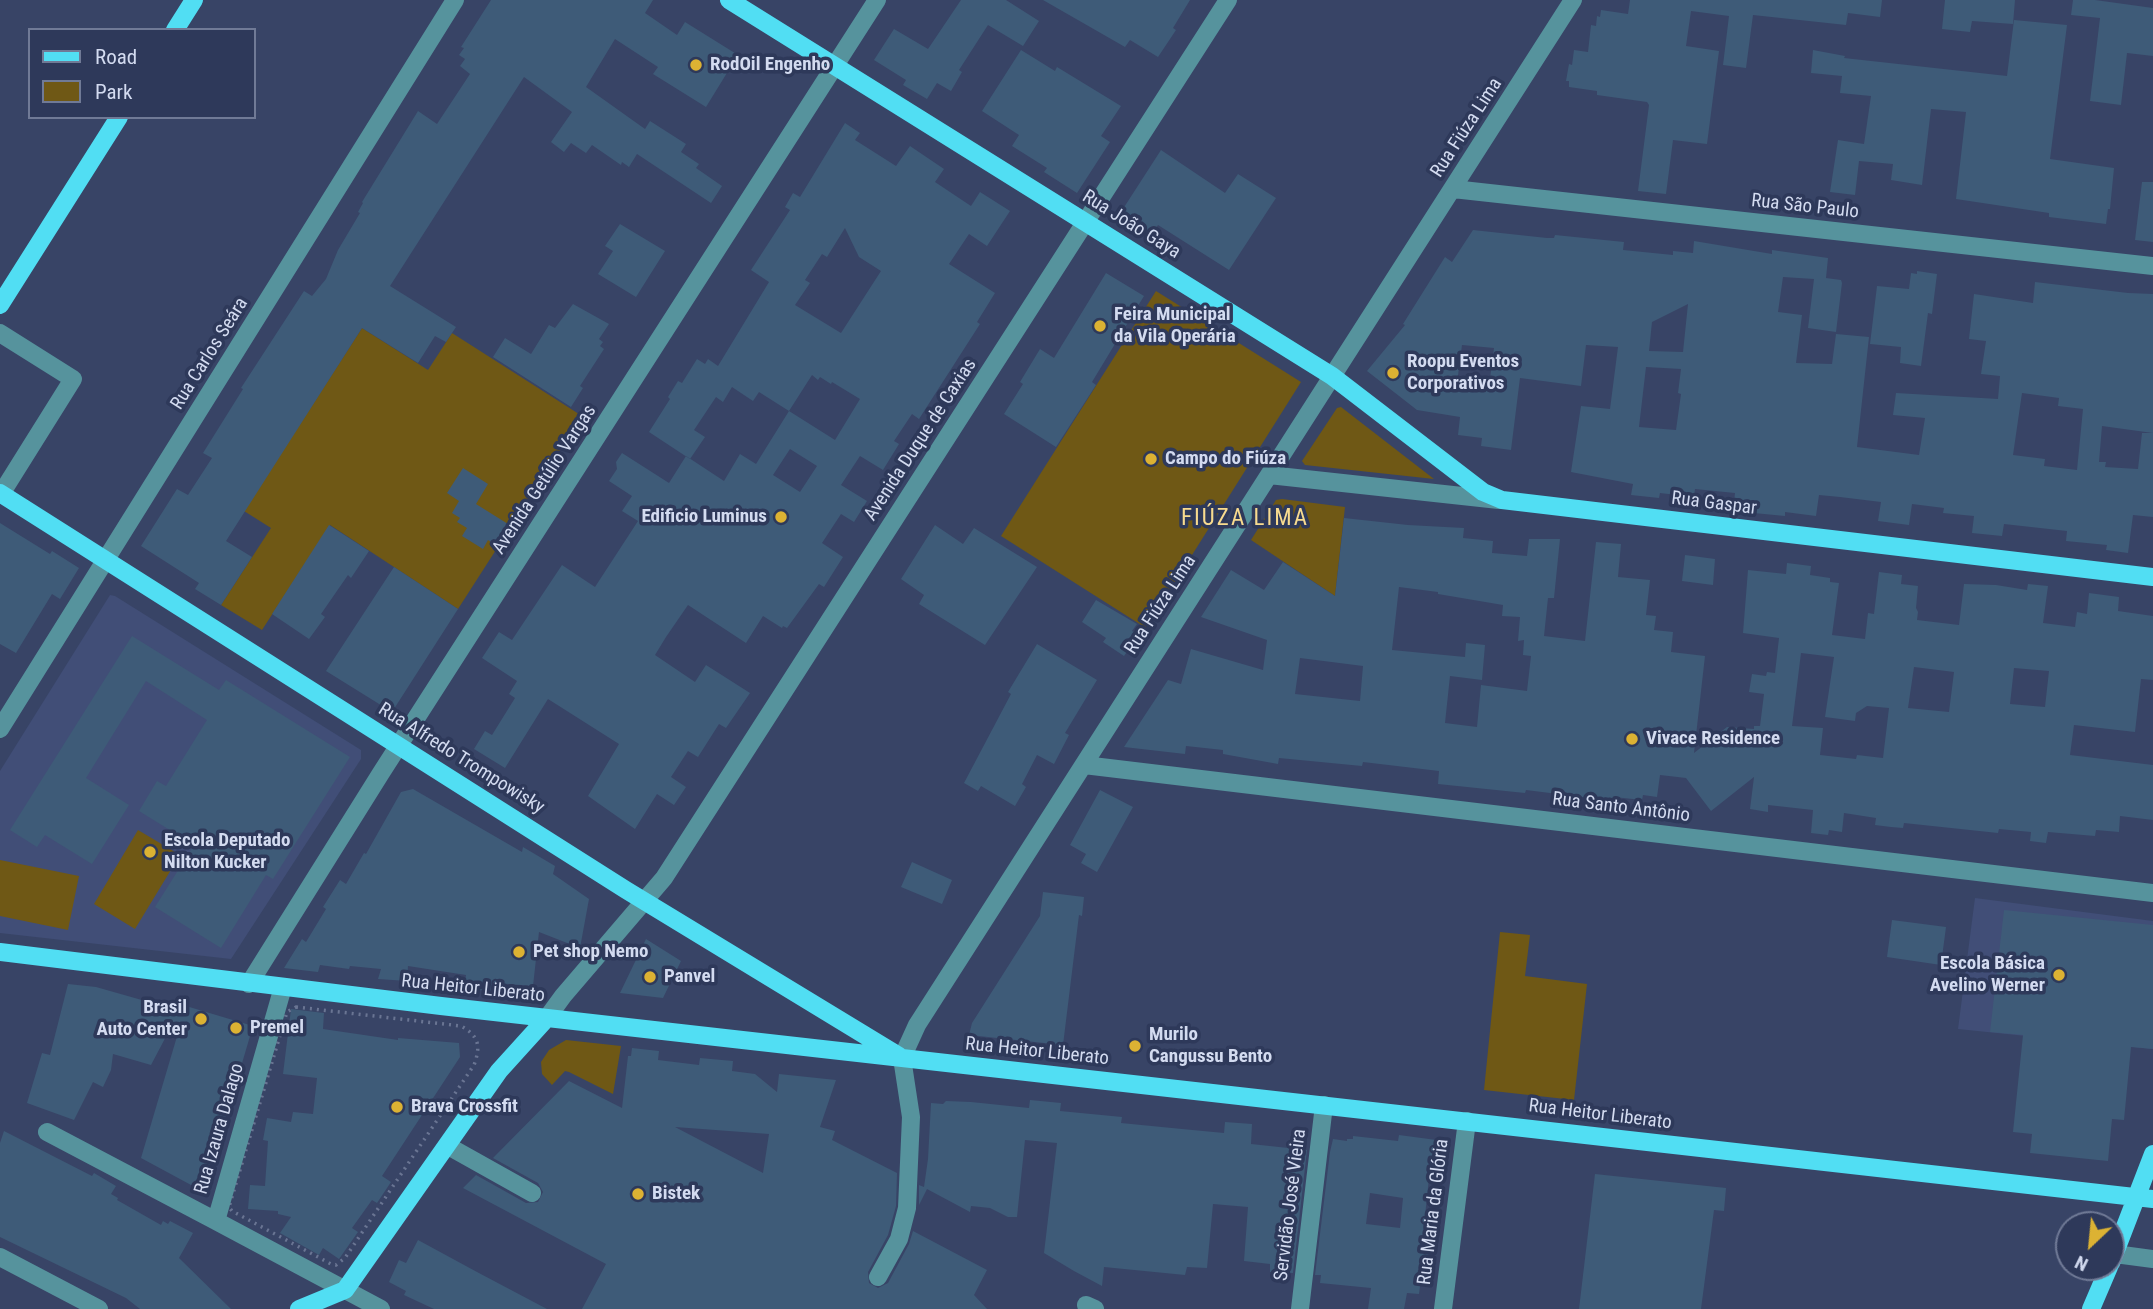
<!DOCTYPE html>
<meta charset="utf-8">
<style>
body{margin:0}
#map{position:relative;width:2153px;height:1309px;overflow:hidden;background:#384466;font-family:"Roboto Condensed",sans-serif}
canvas{display:block}
.legend{position:absolute;left:28px;top:28px;width:228px;height:91px;box-sizing:border-box;background:#2e395a;border:2px solid #707a96;margin:0;padding:9px 12px;list-style:none;font-size:21px;color:#d3dbf0}
.legend li{display:flex;align-items:center;gap:14px;height:35px}
.legend b{width:35px;border:2px solid #707a96}
.north{position:absolute;left:2055px;top:1211px;width:70px;height:70px;box-sizing:border-box;background:#2e395a;border:2px solid #707a96;border-radius:50%;rotate:206deg;font-size:19px;font-weight:700;line-height:28px;text-align:center;color:#d3dbf0}
.north::after{content:'';display:block;margin:auto;width:24px;height:32px;background:#dcb233;clip-path:polygon(50% 0,100% 100%,50% 72%,0 100%)}
</style>
<div id="map">
<canvas width="2153" height="1309"></canvas>
<ul class="legend">
<li><b style="height:9px;background:#51def3"></b>Road</li>
<li><b style="height:19px;background:#6f5815"></b>Park</li>
</ul>
<div class="north">N</div>
</div>
<script>
const ctx = document.querySelector('canvas').getContext('2d');
ctx.lineJoin = 'round';
function fillPath(path, color) { ctx.fillStyle = color; ctx.fill(path, 'evenodd'); }
function stroke(path, color, width, dash) { ctx.strokeStyle = color; ctx.lineWidth = width; ctx.lineCap = dash ? 'butt' : 'round'; ctx.setLineDash(dash || []); ctx.stroke(path); }
function write(font, color, halo, rows, align = 'center') {
  ctx.font = font + ' "Roboto Condensed",sans-serif'; ctx.lineWidth = 7; ctx.setLineDash([]); ctx.textBaseline = 'middle'; ctx.strokeStyle = halo; ctx.fillStyle = color; for (const [text, x, y, turn = 0] of rows) {
    ctx.save(); ctx.translate(x, y); ctx.rotate((+turn || 0) * Math.PI / 180); ctx.textAlign = isNaN(turn) ? turn : align; if (halo) ctx.strokeText(text, 0, 0); ctx.fillText(text, 0, 0); ctx.restore();
  }
}
const built = new Path2D(`
 M110 595 115 596 361 750V759L231 959 0 933V771Z
 M1975 898 2153 921V1049L1958 1029Z`);
const green = new Path2D(`
 M1156 291 1301 382 1146 628 1001 536Z
 M362 328 428 370 452 333 582 416 458 609 330 525 262 630 221 605 271 528 244 511Z
 M1341 407 1434 479 1305 465 1302 461 1337 408Z
 M1282 499 1345 507 1335 596 1251 540 1276 500Z
 M138 830 180 855 135 929 94 904Z
 M0 860 79 876 68 930 0 916Z
 M1500 932 1530 935 1525 976 1587 984 1574 1100 1484 1090Z
 M566 1040 621 1046 613 1094 569 1072 565 1071 552 1085 542 1074 541 1062 549 1050Z`);
const building = new Path2D(`
 M491 0H653L645 13 677 35 685 22 738 55 706 107 653 74 658 67 615 39 586 87 645 129 650 121 686 144 681 152 699 164 696 168 722 186 711 203 637 154 629 167 622 162 621 165 592 145 586 153 571 143 564 152 551 142 572 112 524 77 390 286 456 327 446 342 435 336 418 363 362 328 226 541 252 557 221 605 195 589 199 583 141 546 177 489 188 495 212 458 203 453 243 389 241 388 304 291 312 296 326 279 338 250 360 213 358 212 363 203 362 202 418 111 437 124 470 74 460 66 465 59 459 55 464 48 461 47Z
 M961 0H1006L1039 21 1023 46 988 25 959 70 962 72 951 91 937 83 927 99 903 85 906 80 874 60 894 29 928 49Z
 M1043 0H1190L1173 28 1176 30 1158 57 1130 40 1125 47Z
 M1630 0H1882L1880 17 1848 13 1846 25 1753 15 1746 68 1723 65 1729 16 1691 11 1686 46 1719 51 1707 144 1673 140 1666 194 1638 191 1649 105 1647 102 1597 95V91L1569 87V81H1566L1569 64 1572 65 1574 50 1588 52 1591 25 1596 26 1597 16 1600 17 1601 10 1628 14Z
 M1945 0H2015L2013 24 1972 21 1970 32 1942 29Z
 M2073 0H2095L2153 8V56L2127 53 2121 105 2090 101 2100 18 2071 15Z
 M2014 20 2067 25 2050 159 2114 168 2110 209H2108L2106 224 2049 217V213L1956 199 1966 112 1931 109 1922 185 1891 180 1893 164 1859 161 1855 195 1830 192 1838 140 1864 144 1871 96 1840 93 1842 76 1811 73 1813 50 1845 56 1844 58 2007 76Z
 M1021 50 1055 71 1057 67 1121 106 1101 136 1110 142 1077 193 1044 172 1047 168 1012 146 1019 135 982 111Z
 M845 123 860 133 855 140 896 166 910 146 944 169 935 182 971 206 980 192 1010 211 987 246 969 234 949 264 995 293 977 322 980 324 919 419 912 414 894 441 899 444 883 470 860 456 841 485 867 501 854 522 841 514 822 543 843 557 824 587 819 584 787 628 783 626 782 628 763 616 746 643 688 605 666 637 655 655 695 682 706 665 750 693 726 728 719 724 698 757 688 751 671 777 686 787 674 805 657 794 635 829 588 796 619 744 548 699 505 768 474 749 485 731 492 735 515 698 509 694 517 681 482 658 499 632 512 640 562 565 595 587 638 521 622 511 632 496 609 481 617 469 616 462 622 453 669 483 686 456 724 481 740 454 756 464 789 411 759 392 753 401 732 387 723 402 716 397 694 430 705 437 690 459 649 432 670 399 668 397 678 381 682 383 697 359 705 364 708 359 718 366 769 282 751 270 790 210 785 207 793 193 800 197ZM845 228 859 257 881 271 841 333 795 305 810 283 805 280 822 254 827 257ZM812 375 818 380 820 377 831 384 832 382 860 399 835 440 789 411ZM790 449 817 466 800 492 773 475Z
 M1161 150 1225 193 1238 174 1276 198 1229 270 1158 225 1150 237 1121 220V212Z
 M2142 182H2153V242L2135 240Z
 M620 224 665 251 636 297 598 274 613 251 605 246Z
 M1473 230 1547 238H1554L1555 235 1624 242 1623 250 1673 255V251L1693 253 1694 241 1772 254V250L1828 258 1826 278 1841 280 1842 283 1836 332 1808 328 1814 279 1783 277 1778 312 1802 315 1796 363 1832 364 1836 334 1869 337 1857 447 1919 455 1925 418 1893 415 1896 393 1998 399 2000 376 1981 374 1986 341 1969 339 1974 294 2033 303 2035 282 2128 293 2153 294V433L2102 426 2099 462H2106L2105 467 2138 469 2142 433H2153V517L2133 515 2128 553 2106 550 2107 545 2066 541 2067 531 2004 524 2002 536 1972 533 1974 516 1943 513 1944 508 1912 504 1909 525 1878 521 1881 502 1840 497 1819 495 1816 516 1785 512V516L1733 511 1735 493 1695 489 1694 497 1660 493 1659 498 1631 495 1633 484 1571 472 1581 406 1610 409 1618 347 1586 345 1581 386 1520 378 1511 450 1481 446 1482 438 1458 435 1460 417 1417 410 1367 371 1405 325 1403 324 1445 257 1452 262ZM1688 304 1683 352 1649 351 1652 322ZM1462 345 1494 348 1489 386 1457 383ZM1646 367 1681 369 1678 393 1681 394 1676 430 1639 427ZM2022 393 2059 398 2058 406 2083 409 2077 470 2044 466 2045 459 2013 455Z
 M1917 271 1937 274 1932 314 1928 313 1921 366 1900 363 1901 347 1870 344 1877 286 1909 289 1911 273 1917 274Z
 M1106 273 1144 296 1092 382 1096 385 1056 447 1004 414 1023 384 1020 382 1040 349 1054 358Z
 M573 304 609 324 599 339 603 342 600 346 604 349 580 386 583 388 571 407 493 357 505 338 531 354 549 325 555 328Z
 M463 468 488 484 476 504 508 524 495 545 488 540 483 549 462 536 467 528 457 522 460 518 452 513 459 501 447 493Z
 M1344 518 1408 525 1464 528 1463 538 1493 541 1492 553 1527 556 1529 539H1560L1554 598H1548L1544 636 1585 641 1596 542 1621 544 1618 577 1650 580 1646 615 1656 616 1654 630 1673 632 1671 652 1705 656 1694 753 1727 727 1754 729V726H1760L1764 694 1749 692 1752 674 1766 676 1767 672 1775 673 1779 638 1743 633 1748 570 1786 574 1787 563 1811 566 1810 575 1830 578V582L1839 583 1832 635 1865 639 1868 613 1874 614 1879 572 1902 575 1901 584 1918 586 1916 608 1918 612 1917 620 1959 625 1964 584 1996 585 2027 590 2028 584 2048 586 2043 623 2075 627 2077 612 2087 614 2089 593 2119 597 2118 611 2153 616V680L2141 679 2135 732 2074 725 2070 755 2153 765V820L2120 816 2119 832 2096 830 2095 836 2048 832 2046 843 2030 841 2031 832 1999 829 1998 833 1904 823 1903 828 1891 827 1875 825 1876 818 1844 813 1842 832 1829 830 1828 835 1811 833 1813 810 1768 805V812L1750 809 1754 777 1711 811 1686 778 1660 775 1657 797 1643 795 1642 800 1614 797V801L1526 790 1525 793 1438 784 1439 771 1363 762 1362 766 1279 758 1278 764 1223 754V750L1186 746 1185 754 1124 747 1168 680 1181 684 1191 649 1263 670 1267 640 1201 617 1231 570 1264 590 1283 562 1335 596ZM1399 587 1438 592V594L1503 605 1502 616 1520 617 1518 641 1524 640 1523 655 1531 656 1527 691 1481 685 1477 727 1445 723 1450 676 1482 680 1485 645 1466 643 1465 657 1392 650ZM1801 653 1834 657 1825 717 1855 721 1856 713 1867 706 1889 708 1883 758 1857 755 1856 759 1820 755 1823 728 1792 726ZM1300 658 1363 666 1360 701 1295 694ZM1914 667 1954 672 1949 712 1908 708ZM2014 668 2049 671 2045 707 2010 704Z
 M0 523 50 554 52 551 79 568 60 599 52 594 16 653 0 644Z
 M329 525 369 551 351 578 348 575 321 614 325 617 309 639 272 614Z
 M935 525 963 544 974 528 1037 567 985 645 919 604 924 595 901 579Z
 M1685 555 1715 559 1713 585 1682 581Z
 M394 567 458 609 392 712 326 671Z
 M1096 600 1137 624 1132 631 1139 635 1124 656 1103 642 1106 638 1082 622Z
 M132 636 219 690 226 680 350 757 273 879 266 875 221 948 155 907 194 845 139 811 157 781 166 786 207 720 146 681 86 778 129 805 92 864 45 835 37 847 10 830Z
 M1037 644 1097 680 1065 733 1069 735 1054 764 1037 755 1022 784 1026 787 1015 806 981 786 978 791 964 783 1011 694 1008 692Z
 M413 789 522 852 523 847 555 866 553 874 589 899 580 948 539 932 533 986 496 983 494 992 464 988 466 975 408 966 407 981 378 979 381 969 350 966 349 969 320 965 318 972 284 968 302 939 306 942 326 909 323 907 340 880 346 884 364 853 366 854 401 792Z
 M1100 790 1133 807 1097 872 1081 863 1086 854 1070 845Z
 M912 862 952 880 942 904 901 887Z
 M1043 892 1084 897 1082 916 1079 915 1063 1045 969 1035 972 1023 1040 916Z
 M2004 910 2153 925V1049L2131 1047 2124 1120 2112 1119 2108 1161 2030 1153 2032 1134 2013 1132 2023 1035 1990 1032Z
 M1892 920 1946 927 1941 965 1887 957Z
 M646 939 681 961 663 998 620 993Z
 M68 984 96 987 184 1012 186 1006 253 1026 204 1192 141 1158 178 1033 170 1029 151 1065 113 1054 111 1070 103 1087 93 1082 74 1120 27 1103 42 1053 50 1055Z
 M291 1009 324 1013 323 1029 398 1040V1038L459 1043 460 1057 382 1176 391 1182 377 1203 372 1200 352 1228 358 1232 339 1259 323 1248 319 1255 280 1233 291 1217 278 1214V1211L248 1209 250 1185 265 1186 268 1141 263 1140 267 1118 291 1122 293 1112 313 1114 317 1078 283 1074Z
 M632 1048 659 1051 658 1060 699 1065 700 1058 733 1061 732 1071 755 1074 777 1092 779 1074 836 1080 820 1127 835 1131 832 1140 897 1173 896 1206 888 1235 868 1272 869 1283 878 1288 888 1283 909 1244 913 1231 987 1270 974 1295 987 1309H582L606 1264 463 1188 476 1175 526 1203 538 1202 543 1192 538 1183 493 1158 569 1081 622 1108 628 1056H631ZM675 1127 769 1134 763 1173Z
 M1030 1100 1061 1103 1060 1111 1122 1117 1121 1123 1182 1129 1224 1133 1225 1122 1252 1124 1251 1144 1307 1150 1293 1273 1270 1272V1264L1244 1261 1248 1207 1213 1204 1207 1268 1187 1267 1185 1275 1104 1267 1102 1286 1074 1271 1044 1253 1057 1143 1025 1140 1017 1217H1008L990 1208 971 1206 970 1212 927 1189 919 1205V1185L924 1187 928 1159 931 1103 943 1104 946 1101 971 1102 1029 1108Z
 M4 1131 92 1176 94 1173 116 1186 111 1194 118 1198 117 1200 161 1225 163 1221 168 1224 170 1221 193 1233 179 1258 231 1309H140L126 1298 0 1237V1143Z
 M1399 1135 1444 1141 1442 1180 1429 1178 1425 1216 1428 1217 1426 1232H1431L1427 1264H1423L1419 1294 1407 1293 1404 1309H1368L1371 1288 1320 1283 1321 1275H1315L1330 1152 1333 1139 1347 1141V1139H1353V1136L1398 1141ZM1370 1193 1403 1198 1400 1228 1366 1224Z
 M1595 1174 1726 1188 1724 1211 1714 1210 1701 1309H1579Z
 M418 1240 477 1272 547 1309H434L404 1295 406 1291 389 1282 399 1260 406 1263Z`);
const path = new Path2D(`
 M296 1007 461 1026C479 1036 481 1046 474 1065L345 1258 336 1265 331 1264 232 1211 229 1207 287 1012Z`);
const minor = new Path2D(`
 M1453 189 2153 266
 M0 333 73 379 1 494
 M1269 475 1499 500
 M0 729 455 0
 M1084 765 2153 893
 M249 984 381 773 877 0
 M283 987 216 1221 381 1309
 M547 1018 563 996 664 878 1228 0
 M47 1132 216 1221
 M448 1146 532 1193
 M2115 1254 2153 1259
 M0 1257 99 1309
 M878 1277 899 1239 907 1208 911 1117 902 1058 917 1025 1573 0
 M1086 1305 1095 1309
 M1300 1309 1324 1105
 M1443 1309 1467 1121`);
const major = new Path2D(`
 M729 0 1332 376 1483 492 1502 500 2153 577
 M175 30 194 0
 M0 305 119 117
 M0 493 626 890 899 1056
 M0 952 441 1006 2153 1199
 M2111 1263 2153 1154
 M299 1309 345 1290 499 1071 547 1018
 M2091 1309 2109 1267`);
const markers = [
 [696,65,7,"#dcb233"],
 [1100,326,7,"#dcb233"],
 [1393,373,7,"#dcb233"],
 [1151,459,7,"#dcb233"],
 [781,517,7,"#dcb233"],
 [1632,739,7,"#dcb233"],
 [150,852,7,"#dcb233"],
 [519,952,7,"#dcb233"],
 [2059,975,7,"#dcb233"],
 [650,977,7,"#dcb233"],
 [201,1019,7,"#dcb233"],
 [236,1028,7,"#dcb233"],
 [1135,1046,7,"#dcb233"],
 [397,1107,7,"#dcb233"],
 [638,1194,7,"#dcb233"]
];
const poiNames = [
 ["RodOil Engenho",710,65],
 ["Feira Municipal",1114,315],
 ["da Vila Operária",1114,337],
 ["Roopu Eventos",1407,362],
 ["Corporativos",1407,384],
 ["Campo do Fiúza",1165,459],
 ["Edificio Luminus",767,517,"right"],
 ["Vivace Residence",1646,739],
 ["Escola Deputado",164,841],
 ["Nilton Kucker",164,863],
 ["Pet shop Nemo",533,952],
 ["Escola Básica",2045,964,"right"],
 ["Avelino Werner",2045,986,"right"],
 ["Panvel",664,977],
 ["Brasil",187,1008,"right"],
 ["Auto Center",187,1030,"right"],
 ["Premel",250,1028],
 ["Murilo",1149,1035],
 ["Cangussu Bento",1149,1057],
 ["Brava Crossfit",411,1107],
 ["Bistek",652,1194]
];
const streetNames = [
 ["Rua Fiúza Lima",1467,128,-57],
 ["Rua São Paulo",1805,207,6],
 ["Rua João Gaya",1131,225,32],
 ["Rua Carlos Seára",210,354,-58],
 ["Avenida Duque de Caxias",921,440,-57],
 ["Avenida Getúlio Vargas",545,480,-57],
 ["Rua Gaspar",1714,504,7],
 ["Rua Fiúza Lima",1161,605,-57],
 ["Rua Alfredo Trompowisky",461,759,32],
 ["Rua Santo Antônio",1621,808,7],
 ["Rua Heitor Liberato",473,989,6],
 ["Rua Heitor Liberato",1037,1052,6],
 ["Rua Heitor Liberato",1600,1115,7],
 ["Rua Izaura Dalago",220,1129,-74],
 ["Servidão José Vieira",1291,1205,-83],
 ["Rua Maria da Glória",1434,1212,-83]
];
const quarterNames = [
 ["FIÚZA LIMA",1245,519]
];
fillPath(built, '#414e77');
fillPath(green, '#6f5815');
fillPath(building, '#3e5b78');
stroke(path, '#6a7593', 3.5, [2, 5]);
stroke(minor, '#56939d', 18);
stroke(major, '#51def3', 18);
for (const [x, y, r, color] of markers) { const dot = new Path2D(); dot.arc(x, y, r, 0, 2 * Math.PI); ctx.fillStyle = color; ctx.fill(dot); stroke(dot, '#2e395a', 2.5); }
write('bold 19px', '#d3dbf0', '#2e395a', poiNames, 'left');
write('19px', '#d3dbf0', '#2e395a', streetNames);
ctx.letterSpacing = '2px';
write('23px', '#f8db8f', '#2e395a', quarterNames);
ctx.letterSpacing = '0px';
</script>
